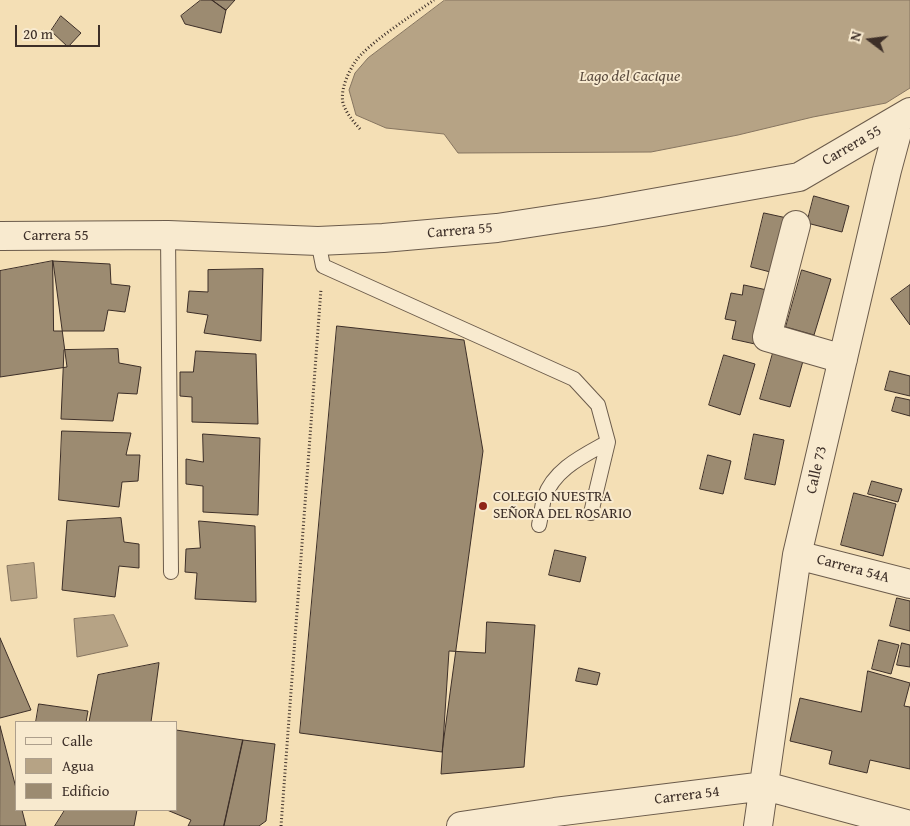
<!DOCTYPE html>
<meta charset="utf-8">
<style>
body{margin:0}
#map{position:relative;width:910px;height:826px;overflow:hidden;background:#f4dfb5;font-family:"Gentium Book Plus",serif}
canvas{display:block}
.legend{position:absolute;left:15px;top:721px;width:162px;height:90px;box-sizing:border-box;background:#f8eacf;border:1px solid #ad9f8c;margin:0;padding:6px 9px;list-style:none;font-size:15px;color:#3d2f28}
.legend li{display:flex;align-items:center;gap:10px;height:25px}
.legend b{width:25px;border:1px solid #ad9f8c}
.north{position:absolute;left:845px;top:15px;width:50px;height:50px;-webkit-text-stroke:4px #f8eacf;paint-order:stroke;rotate:285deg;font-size:14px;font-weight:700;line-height:20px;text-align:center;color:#3d2f28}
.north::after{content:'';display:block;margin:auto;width:18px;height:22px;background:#3d2f28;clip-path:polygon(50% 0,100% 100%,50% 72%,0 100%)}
.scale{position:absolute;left:15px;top:25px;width:85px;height:22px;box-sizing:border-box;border:2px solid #3d2f28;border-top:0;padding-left:6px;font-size:15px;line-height:18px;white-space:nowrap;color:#3d2f28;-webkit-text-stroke:4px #f8eacf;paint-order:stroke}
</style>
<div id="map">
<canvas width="910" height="826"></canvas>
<ul class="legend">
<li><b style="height:6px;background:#f8eacf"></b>Calle</li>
<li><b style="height:14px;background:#b6a385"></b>Agua</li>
<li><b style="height:14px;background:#9c8b71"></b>Edificio</li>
</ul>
<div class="north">N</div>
<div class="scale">20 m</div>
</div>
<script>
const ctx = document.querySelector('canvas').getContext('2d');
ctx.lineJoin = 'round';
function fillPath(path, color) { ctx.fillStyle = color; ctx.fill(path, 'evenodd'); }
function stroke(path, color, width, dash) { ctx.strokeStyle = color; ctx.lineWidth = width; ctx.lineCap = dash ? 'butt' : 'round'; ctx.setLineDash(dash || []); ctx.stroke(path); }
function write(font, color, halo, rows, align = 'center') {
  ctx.font = font + ' "Gentium Book Plus",serif'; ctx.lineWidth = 4; ctx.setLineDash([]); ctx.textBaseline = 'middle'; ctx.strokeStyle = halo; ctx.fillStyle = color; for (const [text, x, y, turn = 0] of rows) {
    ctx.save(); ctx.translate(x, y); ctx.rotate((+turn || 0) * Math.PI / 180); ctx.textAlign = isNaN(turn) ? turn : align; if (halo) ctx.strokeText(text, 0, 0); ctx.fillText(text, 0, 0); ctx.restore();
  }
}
const water = new Path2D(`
 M445 0H910V88L886 103 813 117 738 135 651 152 458 153 444 134 386 128 356 115 349 90 355 73 368 58Z
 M34 563 37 598 11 601 7 566Z
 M114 615 128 646 77 657 74 619Z`);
const building = new Path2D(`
 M201 0H212L226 10 221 33 185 24 181 16Z
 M212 0H235L226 10Z
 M61 16 81 33 68 47 51 31Z
 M814 196 849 206 842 232 807 223Z
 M764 213 787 218 774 273 751 267Z
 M53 261 67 367 0 377V271Z
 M53 261 110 264 111 284 130 286 125 312 108 310 104 331H54Z
 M263 269 261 341 204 333 208 315 187 312 189 291 208 292V270Z
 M802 270 831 279 814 335 786 327Z
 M744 285 767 290 755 344 732 339 736 321 725 319 731 293 742 295Z
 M910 285V325L891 299Z
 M337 326 464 340 483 451 442 752 300 733Z
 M775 346 805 354 790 407 760 399Z
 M118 349 119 363 141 367 137 394 118 393 113 421 61 419 64 350Z
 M196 351 256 354 258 424 192 422V397L180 396V372H193Z
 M724 355 755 364 740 415 709 405Z
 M890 371 910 376V396L885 390Z
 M896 397 910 400V416L892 411Z
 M62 431 131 433 126 455H140L138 481 122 482 119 507 59 500Z
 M203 434 260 438 258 515 203 512V486L186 484V459L203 462Z
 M754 434 784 440 775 485 745 479Z
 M708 455 731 461 723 494 700 489Z
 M872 481 902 489 898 502 868 494Z
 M854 493 896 504 883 556 841 545Z
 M121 518 124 542 139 544V568L119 566 115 597 62 590 67 521Z
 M199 521 255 526 256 602 195 599 197 573 185 572 186 549 200 548Z
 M555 550 586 557 580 582 549 575Z
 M897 598 910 601V631L890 626Z
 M487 622 535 625 524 767 441 774 449 651 485 653Z
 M0 638 31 710 0 718Z
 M879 640 899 645 891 674 872 669Z
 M902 643 910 645V667L897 665Z
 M159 663 151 722H89L98 675Z
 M579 668 600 673 597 685 576 681Z
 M868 671 910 683 904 706 910 707V769L870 760 867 773 829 764 832 751 790 741 800 698 861 712Z
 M39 704 88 711 86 722H36Z
 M0 726 16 788V810H22L26 826H0Z
 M176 730 243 740 224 826H188L191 820 167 810H176Z
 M243 740 275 744 266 821 259 826H224Z
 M65 810H137L134 826H55Z`);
const path = new Path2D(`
 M360 129C353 121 346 113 343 103 340 90 348 73 355 62 367 44 414 14 434 0
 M281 826 321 289`);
const lane = new Path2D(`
 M168 235 171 572
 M318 241 323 266 574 379 598 405 608 442 591 513
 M539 525C541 516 542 507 544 498 554 469 583 456 608 442`);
const street = new Path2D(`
 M796 225 767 337 843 359
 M0 236 168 235 318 241 383 238 497 228 602 212 799 177 910 112
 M797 555 910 584
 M461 826 555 812 765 786 910 825
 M758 826 797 555 887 170 901 118`);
const markers = [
 [483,506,5,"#8f2418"]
];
const streetNames = [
 ["Carrera 55",852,146,-30],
 ["Carrera 55",460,231,-5],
 ["Carrera 55",56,236],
 ["Calle 73",817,470,-77],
 ["Carrera 54A",853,569,15],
 ["Carrera 54",687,796,-7]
];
const poiNames = [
 ["COLEGIO NUESTRA",493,497],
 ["SEÑORA DEL ROSARIO",493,514]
];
const waterNames = [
 ["Lago del Cacique",630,77]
];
fillPath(water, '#b6a385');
stroke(water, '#867560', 1);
fillPath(building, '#9c8b71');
stroke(building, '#3d2f28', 1);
stroke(lane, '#6b5b4b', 16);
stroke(street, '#6b5b4b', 30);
stroke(path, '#3d2f28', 3, [1, 2.5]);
stroke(lane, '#f8eacf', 14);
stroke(street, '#f8eacf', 28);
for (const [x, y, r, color] of markers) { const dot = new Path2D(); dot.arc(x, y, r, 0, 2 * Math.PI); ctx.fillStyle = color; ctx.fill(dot); stroke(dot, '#f8eacf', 2); }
write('15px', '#3d2f28', '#f8eacf', streetNames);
write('15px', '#3d2f28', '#f8eacf', poiNames, 'left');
write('italic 16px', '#5b4c3f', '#f8eacf', waterNames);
</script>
